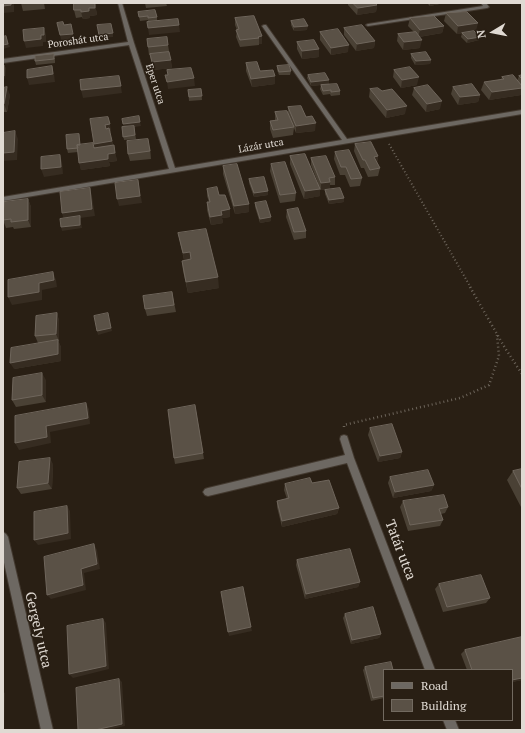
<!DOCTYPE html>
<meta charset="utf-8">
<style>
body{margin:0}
#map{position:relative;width:525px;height:733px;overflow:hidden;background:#291f14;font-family:"PT Serif",serif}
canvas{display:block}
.frame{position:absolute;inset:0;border:4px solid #e0dad3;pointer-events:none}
.legend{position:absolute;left:383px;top:669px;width:130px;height:52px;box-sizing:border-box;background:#291f14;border:1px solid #726a60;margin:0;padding:5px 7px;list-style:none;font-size:12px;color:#e0dad3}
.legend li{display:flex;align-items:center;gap:8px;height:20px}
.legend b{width:20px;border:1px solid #726a60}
.north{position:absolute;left:473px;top:12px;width:40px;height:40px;-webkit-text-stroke:3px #291f14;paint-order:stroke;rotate:260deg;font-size:11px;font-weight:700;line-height:16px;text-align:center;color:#e0dad3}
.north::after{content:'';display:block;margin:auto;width:14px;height:18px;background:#e0dad3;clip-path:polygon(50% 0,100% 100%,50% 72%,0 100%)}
</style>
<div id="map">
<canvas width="525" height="733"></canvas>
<div class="frame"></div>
<ul class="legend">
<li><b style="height:5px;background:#6d6862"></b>Road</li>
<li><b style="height:11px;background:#5a5146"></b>Building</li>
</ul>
<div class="north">N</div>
</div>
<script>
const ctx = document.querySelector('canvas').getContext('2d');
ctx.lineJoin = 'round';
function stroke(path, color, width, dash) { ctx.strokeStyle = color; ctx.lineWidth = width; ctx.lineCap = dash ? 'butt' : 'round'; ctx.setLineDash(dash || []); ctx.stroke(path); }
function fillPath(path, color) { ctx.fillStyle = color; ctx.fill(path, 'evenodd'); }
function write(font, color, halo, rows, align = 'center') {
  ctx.font = font + ' "PT Serif",serif'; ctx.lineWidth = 3; ctx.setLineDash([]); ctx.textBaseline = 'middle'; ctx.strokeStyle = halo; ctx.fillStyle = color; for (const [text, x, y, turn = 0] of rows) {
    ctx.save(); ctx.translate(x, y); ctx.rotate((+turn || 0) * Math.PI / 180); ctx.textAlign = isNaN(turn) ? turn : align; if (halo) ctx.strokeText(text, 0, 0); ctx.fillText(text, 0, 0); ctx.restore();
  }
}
const pathFar1 = new Path2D(`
 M389 144 471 288`);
const path = new Path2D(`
 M470 287 505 348 522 374
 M344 427V425L460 398 489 385 499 356 497 335`);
const street = new Path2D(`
 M118 3H122L134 43 175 168 342 140 262 26 264 25H266L347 139 522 110V114L3 201V197L169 169 129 45 3 63V59L128 42Z
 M481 3H486L489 7 487 8 368 26 366 25 368 24 483 6Z
 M344 435 347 436 348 439 354 458 435 670H425L347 463 208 496 205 495 203 492 205 489 208 488 345 455 340 439 341 436Z
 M3 532 6 534 8 537 53 730H41L3 558Z
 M443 720H455L459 730H447Z`);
const wall = new Path2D(`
 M21 3H44L45 9 23 11Z
 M74 3H103L95 4 97 15 90 16V18L83 19 82 17 76 18 74 10Z
 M145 3H166L167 6 146 8Z
 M348 3H375L377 5 376 12 357 15 348 5Z
 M427 3H444L430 6Z
 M138 12 157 17V21H148V20L140 21Z
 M446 13 476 31 457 34 444 21Z
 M254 16 262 44H259V45L240 47 236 37 237 30 235 25V18Z
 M410 18 444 26 442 33 419 37 420 48 403 50 397 41 398 34 414 32 408 26Z
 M291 21 307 30 294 31 291 25Z
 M344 28 375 41 374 48 356 51 344 35Z
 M320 32 348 52 331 55 320 40Z
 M462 33 479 40 467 43 461 37Z
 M147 39 168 45 172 68 153 70 150 55H149Z
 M297 42 319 49V57L302 59 297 49Z
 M411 54 431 60 430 64 415 65 411 58Z
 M55 58V63L36 65 35 61Z
 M246 63 260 71 275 84 252 87 246 71Z
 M277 66 291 71 290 75H279L277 70Z
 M394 70 417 85 401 88 393 77Z
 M308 75 329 80V84L340 91V95L331 96 330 94 323 95 320 89 321 85 311 86 307 78Z
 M522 75V91L521 95 489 100 481 90 484 82 501 80 502 77 517 81 519 76Z
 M453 87 480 95 478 102 458 105 451 94Z
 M3 88 10 95 7 112H3Z
 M414 88 440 109 426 112 412 95Z
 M201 89 202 100 189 101 188 90Z
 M370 89 382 91 405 114 386 118 369 97Z
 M288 107 306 117 315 131 296 133 294 128 293 135 273 138 270 129V121H275V112L288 113Z
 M108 117 111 132H110L117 161 109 162 110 166 81 170 78 152 68 153 67 149 80 138V145L95 147 94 144Z
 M134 126 136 139 124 140 122 127 141 126Z
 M355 144 378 156 377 163 380 168 378 176 368 177 364 168H361L354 151Z
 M150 147 151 159 130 161 128 154Z
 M335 152 362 178 360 186 350 187 345 175H340L334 159Z
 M290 156 318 183 311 165V158L335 177V185H330V189L321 190H320V196L304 199 290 164Z
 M271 164 296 193 295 201 280 203 270 171Z
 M223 166 249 212 235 214 223 174Z
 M249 179 268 191V195L254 197 249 183Z
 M207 189 219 195 230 209V217L222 218 223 223 211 225 207 210V202H209L207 196Z
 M325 190 344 198V202L329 204 325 194Z
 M28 199 31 207V227L14 229 13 227 6 228 3 220Z
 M255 203 271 217V221L260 223 255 207Z
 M287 210 306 231V238L294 240 286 217Z
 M178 233 219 288 188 293 183 271 182 261 184 260Z
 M172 292 176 312 147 316 145 309Z
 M57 313 59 321V341H58L61 347V361L14 369 38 343 35 336Z
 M46 380V402L16 407 12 400Z
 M195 405 204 459 175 464 174 458Z
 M370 428 402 452 400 458 378 462 368 435Z
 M53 464 52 489 21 494 17 488Z
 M522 469V509L507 480 513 471Z
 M390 477 434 485 431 491 393 498 388 483Z
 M312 483 339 508 337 514 282 527 277 507V501L287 499 284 490 285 484Z
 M403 501 448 507 445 513 441 514 443 520 440 526 408 531 400 507Z
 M297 560 360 582 358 587 305 599 296 565Z
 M439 584 490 598 486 603 443 612 435 589Z
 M345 614 381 634 379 638 351 644 343 618Z
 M522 637V680L512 682V670H467L461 654 465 650Z
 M365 667 384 670V698L371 701 363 670Z`);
const shadedWall = new Path2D(`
 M11 3H14V12L3 13V6Z
 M78 3H103L95 4 97 15 90 16V18L83 19 81 12 89 11Z
 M430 3H444L430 6Z
 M377 5 376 12 357 15 358 8Z
 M478 23 476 31 457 34 458 26Z
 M179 25 180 32 149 35 148 28Z
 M308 26 307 30 294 31V27Z
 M444 26 442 33 418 37 420 30Z
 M44 28 46 35V42H43V46L26 48 24 41 41 35Z
 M113 33V37L100 38 99 35Z
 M73 34 75 41 62 43 60 35Z
 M6 36 10 47 3 49V45Z
 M262 36V44H259V38L258 37Z
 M480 37 479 40 467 43 468 39Z
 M422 40 420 48 403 50 404 42Z
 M375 41 374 48 356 51 357 44Z
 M349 45 348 52 331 55V48Z
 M319 49V57L302 59V51Z
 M171 60 172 68 153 70 152 62Z
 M431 60 430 64 415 65 416 61Z
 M4 65 6 68 5 80 4 76Z
 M52 66 54 74 55 82 29 85 27 78Z
 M119 76 122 93 83 98 81 90Z
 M275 76V84L252 87 251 79Z
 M419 77 417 85 401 88 402 80Z
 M194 78 195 86 168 89 167 82Z
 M329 80V84L311 86V82Z
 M7 87 10 95 7 112 4 104Z
 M522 88V91L521 95 489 100 492 92Z
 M480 95 478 102 458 105 460 97Z
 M442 101 440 109 426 112 427 104Z
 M407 106 405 114 386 118 387 110Z
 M140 122 141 126H134L136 139 134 126 124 128 123 124Z
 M316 123 315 131 296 133V126Z
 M110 124 111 132H110L114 149 96 151 94 144 105 125Z
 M15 131 18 139 17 160 3 161V153Z
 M114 145 117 161 109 162 110 166 81 170 79 163 108 154Z
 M60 155 62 162 63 174 44 177 41 169Z
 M378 156 377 164 374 157Z
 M138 180 142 203 119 206 117 199Z
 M330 182V189L321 190V183Z
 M90 188 92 196 95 216 80 218 82 228 62 231 61 227 64 221 62 213Z
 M320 189V196L304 199 305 191Z
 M268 191V195L254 197V193Z
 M344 198V202L329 204V200Z
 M28 199 31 207V227L28 220Z
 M249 204V212L235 214 234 206Z
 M230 209V217L222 218 223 223 211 225 210 217 221 211Z
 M271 217V221L260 223V219Z
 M190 252 191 262 184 263 183 253Z
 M53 272 56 280 57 287 42 290V300L12 305 8 297 39 283Z
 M218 277 219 288 188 293 186 282Z
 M57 313 59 321V341L56 334Z
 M109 317 112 331 98 335 97 331Z
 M58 340 61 347V361L14 369 10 363Z
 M42 373 46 380V402L42 395Z
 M86 403 89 409 90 424 50 432 51 443 19 450 15 443Z
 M402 452 400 458 378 462 380 456Z
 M50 458 53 464 52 489 48 483Z
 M434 485 431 491 393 498 395 492Z
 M67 506 70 511 71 539 38 545 34 540Z
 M339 508 337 514 282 527V521Z
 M94 544 97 550 100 569 84 573 86 590 51 599 47 595 81 569Z
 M360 582 358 587 305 599 306 594Z
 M103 619 106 623 109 669 73 678 69 674Z
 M251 627 252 631 229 636 228 632Z
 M381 634 379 638 351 644 352 640Z
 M522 678V680L512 682V680Z
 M119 679 122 682 125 726 108 730H95Z
 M3 692 5 693 4 730H3Z`);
const building = new Path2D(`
 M3 3H11V5L3 6Z
 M74 3H95V8H89V11L81 12V10H74Z
 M353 3H375L377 5 358 8Z
 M155 10 157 17 148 18V16L139 17 138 12Z
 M467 12 478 23 458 26 446 13Z
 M254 16 262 36 258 37 259 38 240 40 236 30 239 29 235 18Z
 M434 16 444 26 420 30 410 18Z
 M178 19 179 25 148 28 147 22Z
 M304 19 308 26 294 27 291 21Z
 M63 22 64 25 71 24 73 34 60 35 57 23Z
 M111 24 113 33 99 35 97 25Z
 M362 25 375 41 357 44 344 28Z
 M44 28V35H41V39L24 41 23 30Z
 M338 29 349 45 331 48 320 32Z
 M474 31 480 37 468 39 462 33Z
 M416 32 422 40 404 42 398 34Z
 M6 36 8 44 3 45V37Z
 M167 37 168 45 148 47 147 39Z
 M314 40 319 49 302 51 297 42Z
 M169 52 171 60 152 62 150 54Z
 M426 52 431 60 416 61 411 54Z
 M54 54V59L35 61V56Z
 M257 62 260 71 273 70 275 76 251 79 246 63Z
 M3 65H4V76H3Z
 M289 65 291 71 279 72 277 66Z
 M52 66 53 74 27 78V70Z
 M410 67 419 77 402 80 394 70Z
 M191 68 194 78 167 82 165 75H168L167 70Z
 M325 73 329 80 311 82 308 75Z
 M513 75 522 86V88L492 92 484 82 504 79 502 77Z
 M522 75V79L519 76Z
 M119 76 121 86 81 90 80 80Z
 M337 84 340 91 331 92V90L323 91 321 85Z
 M472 84 480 95 460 97 453 87Z
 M428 85 442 101 427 104 414 88Z
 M7 87 4 104 3 105V88Z
 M378 88 382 91 392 89 407 106 387 110 370 89Z
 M201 89 202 96 189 97 188 90Z
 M301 106 306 117 312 116 316 123 296 126 288 107Z
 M287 111 294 127 273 130 270 121 278 120 275 112Z
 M139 116 140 122 123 124 122 119Z
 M108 117 110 124 105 125 106 129 109 128 112 141 94 144 90 119Z
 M134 126 135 135 123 137 122 127Z
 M15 131 14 152 3 153V133Z
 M79 134 80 145H77L78 148 67 149 66 135Z
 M148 139 150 151 128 154 127 141Z
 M371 142 378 156 374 157 380 168 370 170 365 160H363L355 144Z
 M93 143 94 148 114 145 115 153 108 154V159L79 163 77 145Z
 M349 150 362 178 351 179 346 167H341L335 152Z
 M305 154 320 189 305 191 290 156Z
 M60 155 61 167 41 169V157Z
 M326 156 335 177 329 178 330 182 321 183 311 158Z
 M285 162 296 193 280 195 271 164Z
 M237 164 249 204 234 206 223 166Z
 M264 177 268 191 254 193 249 179Z
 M138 180 140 196 117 199 115 183Z
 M217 187 219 195H225L230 209 221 211 222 215 210 217 207 202H210L207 189Z
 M90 188 92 209 62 213 60 192Z
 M340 188 344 198 329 200 325 190Z
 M28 199V220L11 222V219L3 220 4 202Z
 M266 201 271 217 260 219 255 203Z
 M298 208 306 231 294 232 287 210Z
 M80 216V225L61 227 60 219Z
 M206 229 218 277 186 282 182 261 191 259 190 252 183 253 178 233Z
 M53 272 54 280 39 283V292L8 297V280Z
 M172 292 174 305 145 309 143 296Z
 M57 313 56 334 35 336 36 316Z
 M108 313 111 328 97 331 94 316Z
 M58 340V354L10 363 11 348Z
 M42 373V395L12 400 13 378Z
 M86 403 88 418 46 426 47 437 15 443V416Z
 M195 405 203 453 174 458 168 410Z
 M392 424 402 452 380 456 370 428Z
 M50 458 48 483 17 488 19 462Z
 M522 469V489L513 471Z
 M428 470 434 485 395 492 390 477Z
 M310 478 312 483 329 480 339 508 282 521 277 501 289 498 285 484Z
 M444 495 448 507 439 509 443 520 410 525 403 501Z
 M67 506 68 533 34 540V512Z
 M94 544 97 564 81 569 83 585 47 595 44 557Z
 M350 549 360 582 306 594 297 560Z
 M481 575 490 598 447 607 439 584Z
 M243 587 251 627 228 632 221 592Z
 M373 607 381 634 352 640 345 614Z
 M103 619 106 666 69 674 67 626Z
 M522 637V678L512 680V670H472L465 650Z
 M391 662 393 670H384V696L373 698 365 667Z
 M119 679 122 724 95 730H78L76 688Z`);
const farStreetnames = [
 ["Poroshát utca",78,41,-8],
 ["Eper utca",155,84,72],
 ["Lázár utca",261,146,-10]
];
const nearStreetnames = [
 ["Tatár utca",400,550,69],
 ["Gergely utca",38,630,77]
];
stroke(street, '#43392f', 2);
stroke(pathFar1, '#6c645a', 2, [1, 2.5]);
stroke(path, '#6c645a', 2.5, [1, 3]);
fillPath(street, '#6d6862');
fillPath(wall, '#4a4135');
fillPath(shadedWall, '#362c21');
fillPath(building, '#5a5146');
stroke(building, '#6f665c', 1);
write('10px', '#e0dad3', '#291f14', farStreetnames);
write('14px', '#e0dad3', '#291f14', nearStreetnames);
</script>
